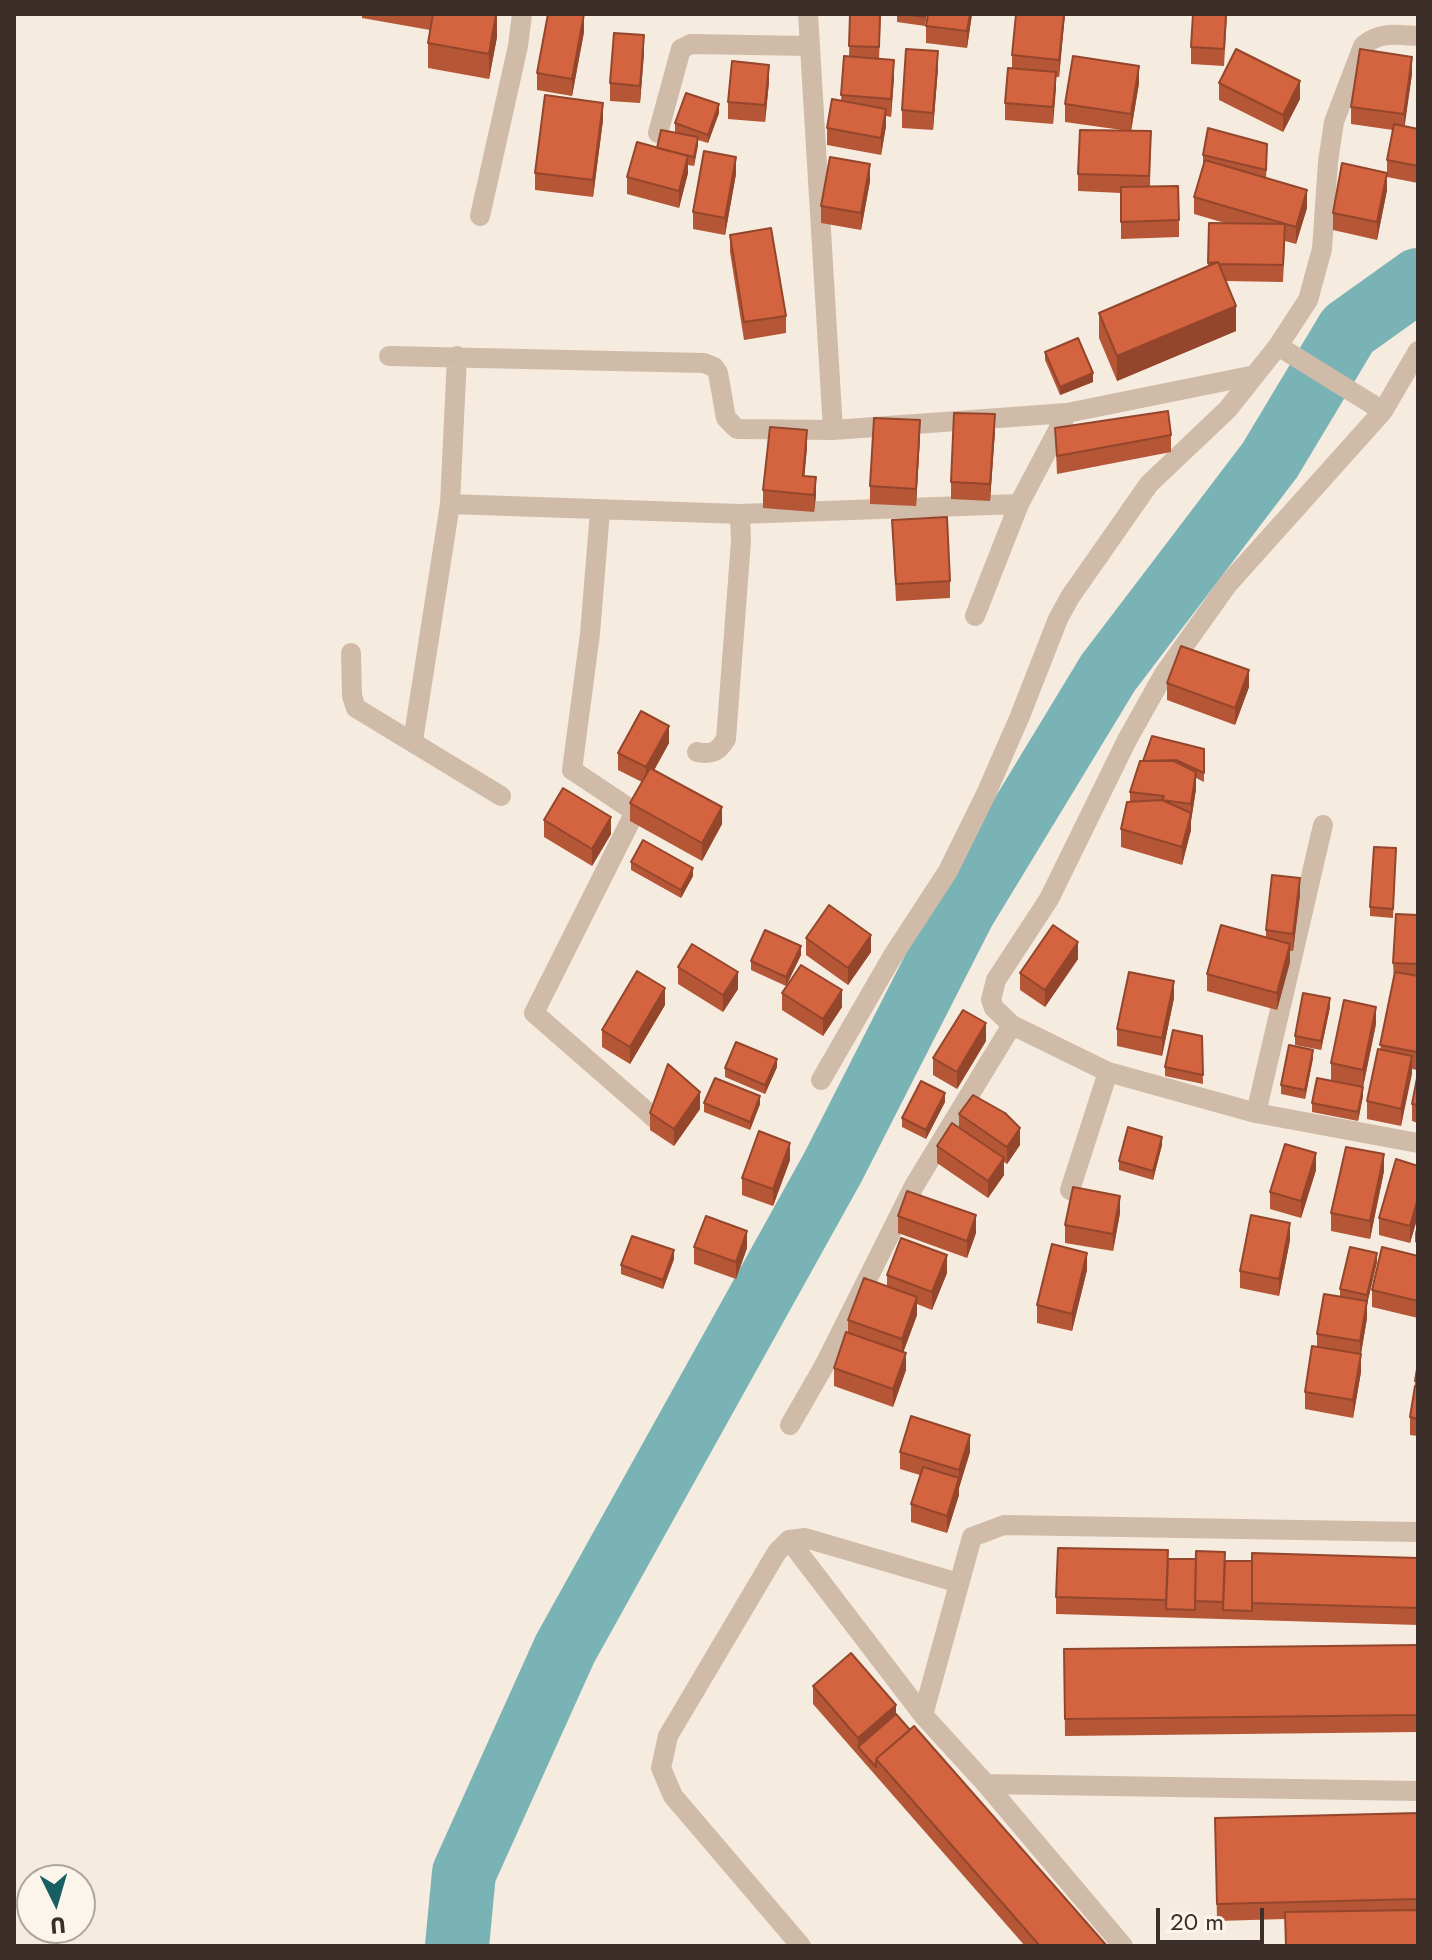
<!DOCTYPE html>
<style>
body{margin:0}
#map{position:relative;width:1432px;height:1960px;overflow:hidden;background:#f6ebdf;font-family:Jost,sans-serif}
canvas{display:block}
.frame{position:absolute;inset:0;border:16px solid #3c2f29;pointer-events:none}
.north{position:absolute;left:16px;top:1864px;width:80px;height:80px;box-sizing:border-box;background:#fcf5ec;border:2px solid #afa69e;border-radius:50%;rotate:175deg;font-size:22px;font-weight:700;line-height:32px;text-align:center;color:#3c2f29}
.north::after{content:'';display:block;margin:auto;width:28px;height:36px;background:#195e63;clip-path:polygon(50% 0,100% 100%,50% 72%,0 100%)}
.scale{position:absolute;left:1156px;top:1908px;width:108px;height:36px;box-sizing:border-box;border:4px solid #3c2f29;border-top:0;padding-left:10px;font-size:24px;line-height:28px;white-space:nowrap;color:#3c2f29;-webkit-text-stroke:6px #fcf5ec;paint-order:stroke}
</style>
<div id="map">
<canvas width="1432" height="1960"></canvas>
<div class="frame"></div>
<div class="north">U</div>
<div class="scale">20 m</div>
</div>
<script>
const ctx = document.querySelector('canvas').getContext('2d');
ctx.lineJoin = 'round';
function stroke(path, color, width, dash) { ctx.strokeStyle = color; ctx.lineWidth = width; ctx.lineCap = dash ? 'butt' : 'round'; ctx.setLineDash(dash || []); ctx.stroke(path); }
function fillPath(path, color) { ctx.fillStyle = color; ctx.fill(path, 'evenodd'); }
const river = new Path2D(`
 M457 1946 464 1873 565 1649 833 1167 963 912 1108 673 1270 460 1348 330 1418 280`);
const minor = new Path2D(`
 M808 14 833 430
 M658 133 681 49 691 44 808 46
 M480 216 518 46 522 14
 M1278 346 1383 411
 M1418 351 1383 411 1228 584 1164 674 1127 740 1049 899 996 980 991 1000 994 1008 1012 1025 1108 1072 1256 1113 1418 1143
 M389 356 704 363 714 367 718 373 726 418 737 429 833 430 1067 413 1255 375
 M450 504 740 514 741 541 726 739C718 752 712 755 697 752
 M600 511 590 634 572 770 635 812 534 1013 668 1130
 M740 514 1019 504
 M975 616 1019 504 1067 413
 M351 653 352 696 356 708 501 796
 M413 741 450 504 457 356
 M821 1080 892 957 948 871 986 794 1020 716 1058 619 1070 597 1149 484 1228 409 1278 346 1308 300 1322 249 1328 162 1334 122 1363 46C1380 31 1397 35 1418 36
 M1256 1113 1323 825
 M1070 1190 1108 1072
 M790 1425 824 1366 914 1186 1012 1025
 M789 1540 923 1715 986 1784 1123 1946
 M923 1715 972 1537 1004 1525 1418 1532
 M986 1784 1418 1791
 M801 1946 673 1796 661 1768 668 1736 777 1552 789 1540 805 1538 959 1583`);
const wall = new Path2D(`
 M362 14H497V37L489 79 428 68V43L430 30 362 18Z
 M850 14H881L879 59 894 77 891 117 886 116V126L881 155 827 145V128L841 101 844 56H849Z
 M897 14H927L925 26 897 22Z
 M972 14 967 48 926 43V26Z
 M1065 14 1059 77H1056L1053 124 1005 120V103L1012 68V55Z
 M1227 14 1224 66 1191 64V47Z
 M584 32 572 96 537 90V73Z
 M644 53 640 103 610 101V83Z
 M938 68 933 130 902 128V110Z
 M1412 74 1404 126 1418 129V183L1387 177V160L1393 130 1351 124V107Z
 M769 82 765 122 728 119V102Z
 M1139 83 1131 131H1151L1150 186 1179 220V237L1121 239V193L1078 191V174L1129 131 1065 122V104Z
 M1219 83 1300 99 1283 132 1219 100Z
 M719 113 708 143 698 140 694 166 688 165V173L679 208 627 194V177L657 148 682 134 675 132V123Z
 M603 120 593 197 535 190V173Z
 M1203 155 1267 161 1266 178 1307 208 1296 244 1285 241 1283 282 1226 281 1236 331 1117 381 1099 338V313L1208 266 1209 223H1225L1194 214V197L1203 167Z
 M736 174 725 235 693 229V212Z
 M870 181 861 230 821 223V206Z
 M1387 190 1377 240 1333 230V213Z
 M730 235 786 316V333L744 340 730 252Z
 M1045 352 1093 382 1060 395 1045 360Z
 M1055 428 1171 435V452L1057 474Z
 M995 431 990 501 951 499V482Z
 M920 437 916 506 870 504V486Z
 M807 447 804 476 816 495 814 512 763 508V490Z
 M892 520 950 581V598L896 601Z
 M1167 683 1249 687 1235 725 1167 700Z
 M669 743 654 770 722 824 702 861 630 821V803L642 782 618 770V753Z
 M1204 749V782L1196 778V789L1191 821V830L1182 865 1121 847V829L1130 801V792L1140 761Z
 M544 820 611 834 592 866 544 837Z
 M1396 857 1393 918 1370 916V907Z
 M631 862 693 876 681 898 631 870Z
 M1300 895 1293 951H1290V962L1277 1010 1207 991V974L1266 938V930Z
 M1418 915V1063L1417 1070 1412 1069 1401 1126 1367 1119V1101L1380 1050 1394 980 1393 963Z
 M806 938 871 952 848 985 806 955Z
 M801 955 786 986 751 970V961Z
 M1078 959 1045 1007 1020 990V973Z
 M678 967 738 989 723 1012 678 984Z
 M782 993 842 1007 823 1036 782 1010Z
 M1174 998 1162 1056 1117 1046V1029Z
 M665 1005 630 1064 602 1047V1030Z
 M1330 1007 1321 1050 1295 1045V1036Z
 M1376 1024 1363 1087 1331 1080V1063Z
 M1202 1036 1203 1084 1165 1076V1067Z
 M986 1041 957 1089 933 1075V1058Z
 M1313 1058 1305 1099 1281 1094V1085Z
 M777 1067 765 1094 725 1077V1068Z
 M1418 1073V1123L1412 1121V1104Z
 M1363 1096 1358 1121 1312 1112V1103Z
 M945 1102 926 1139 902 1127V1118Z
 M704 1103 760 1104 750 1130 704 1112Z
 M700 1109 674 1146 650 1130V1113Z
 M959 1114 1020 1145 1007 1164 1004 1162V1175L988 1198 937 1163V1146L959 1128Z
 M1162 1145 1153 1180 1119 1170V1161Z
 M790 1160 773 1206 742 1195V1178Z
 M1418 1166V1216L1410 1243 1379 1235V1218Z
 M1316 1170 1301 1218 1270 1209V1192Z
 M1384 1171 1370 1239 1331 1231V1213Z
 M1120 1213 1113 1251 1065 1243V1225Z
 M898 1216 976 1233 967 1258 898 1233Z
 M1418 1221V1243L1415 1242V1233Z
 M1290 1240 1279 1296 1240 1288V1271Z
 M694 1247 747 1248 736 1279 694 1264Z
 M1418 1256V1318L1372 1307V1290Z
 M674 1259 663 1289 621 1274V1265Z
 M1377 1262 1367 1304V1318L1361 1354V1372L1353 1418 1305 1409V1392L1317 1347V1334L1340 1297V1289Z
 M1087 1270 1072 1331 1037 1323V1305Z
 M947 1273 932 1310 917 1304V1315L903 1352 906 1370 893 1407 834 1386V1368L848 1333V1320L887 1286V1275Z
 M1418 1363V1436L1410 1435V1417Z
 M900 1452H970L959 1488V1495L947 1533 911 1522V1504L920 1475 900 1469Z
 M1418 1558V1625L1056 1614V1597L1168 1559 1252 1561Z
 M1418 1645V1732L1065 1736 1064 1649Z
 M813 1686 896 1714 1107 1946H1025L813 1704Z
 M1418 1813V1946L1285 1919 1217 1921 1215 1818Z`);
const shadedWall = new Path2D(`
 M497 14V37L489 79V54Z
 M584 14V32L572 96V79Z
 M970 14H972L967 48V31Z
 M1064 14H1065L1059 77V60Z
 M644 35V53L640 103V86Z
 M938 51V68L933 130V113Z
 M1412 57V74L1404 131V114Z
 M894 60V77L891 117V99Z
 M769 65V82L765 122V105Z
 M1139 66V83L1131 131V114Z
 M1056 72V89L1053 124V107Z
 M1300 81V99L1283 132V115Z
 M603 103V120L593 197V180Z
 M719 104V113L708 143V135Z
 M886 109V126L881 155V138Z
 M698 137V146L694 166V157Z
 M688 156V173L679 208V191Z
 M736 157V174L725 235V218Z
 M870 164V181L861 230V213Z
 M1387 173V190L1377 240V222Z
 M1307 190V208L1296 244V227Z
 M1236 306V331L1117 381V356Z
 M1093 373V382L1060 395V387Z
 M995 414V431L990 501V484Z
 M920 420V437L916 506V489Z
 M807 430V447L803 493V476Z
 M816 477V495L814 512V495Z
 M1249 670V687L1235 725V708Z
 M669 726V743L646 785V767Z
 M1196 772V789L1191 821V804Z
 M722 807V824L702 861V843Z
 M1191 813V830L1182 865V847Z
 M611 817V834L592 866V849Z
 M693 868V876L681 898V890Z
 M1300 878V895L1293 951V934Z
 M871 935V952L848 985V968Z
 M1078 942V959L1045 1007V990Z
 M1290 944V962L1277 1010V993Z
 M801 946V955L786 986V977Z
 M738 972V989L723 1012V995Z
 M1174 981V998L1162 1056V1038Z
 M665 988V1005L630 1064V1047Z
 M842 990V1007L823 1036V1019Z
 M1330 998V1007L1321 1050V1041Z
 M1376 1007V1024L1363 1087V1070Z
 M986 1023V1041L957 1089V1072Z
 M1313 1050V1058L1305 1099V1090Z
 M1412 1056V1074L1401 1126V1109Z
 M777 1059V1067L765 1094V1085Z
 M1363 1087V1096L1358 1121V1112Z
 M700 1092V1109L674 1146V1129Z
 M945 1093V1102L926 1139V1130Z
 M760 1096V1104L750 1130V1122Z
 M1020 1128V1145L1007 1164V1147Z
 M1162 1137V1145L1153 1180V1171Z
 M790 1143V1160L773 1206V1189Z
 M1316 1153V1170L1301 1218V1201Z
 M1384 1154V1171L1370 1239V1221Z
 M1004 1158V1175L988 1198V1181Z
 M1120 1196V1213L1113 1251V1234Z
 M1418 1198V1216L1410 1243V1226Z
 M976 1215V1233L967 1258V1241Z
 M1290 1223V1240L1279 1296V1279Z
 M747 1231V1248L736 1279V1262Z
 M674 1250V1259L663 1289V1280Z
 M1087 1253V1270L1072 1331V1314Z
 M1377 1253V1262L1367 1304V1295Z
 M947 1255V1273L932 1310V1292Z
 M917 1297V1315L902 1356V1339Z
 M1367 1301V1318L1360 1359V1341Z
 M906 1353V1370L893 1407V1389Z
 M1361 1354V1372L1353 1418V1400Z
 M970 1435V1452L959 1488V1470Z
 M959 1478V1495L947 1533V1516Z
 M896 1705V1722L858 1747V1738Z`);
const building = new Path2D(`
 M433 14H496L489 54 428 43Z
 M548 14H584L572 79 537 73Z
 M850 14H880L879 47 849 46Z
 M903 14H925V17Z
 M928 14H970L967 31 926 26Z
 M1016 14H1064L1059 60 1012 55Z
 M1193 14H1226L1224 49 1191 47Z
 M614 33 644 35 640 86 610 83Z
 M906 49 938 51 933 113 902 110Z
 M1236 49 1300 81 1283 115 1219 83Z
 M1360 49 1412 57 1404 114 1351 107Z
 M844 56 894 60 891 99 841 95Z
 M1073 56 1139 66 1131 114 1065 104Z
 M732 61 769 65 765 105 728 102Z
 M1008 68 1056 72 1053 107 1005 103Z
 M686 93 719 104 708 135 675 123Z
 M545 95 603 103 593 180 535 173Z
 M832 99 886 109 881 138 827 128Z
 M1394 124 1418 129V166L1387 160Z
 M1208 128 1267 144 1266 170 1203 155Z
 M661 130 698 137 694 157 657 148Z
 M1080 130 1151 131 1149 176 1078 174Z
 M637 142 688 156 679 191 627 177Z
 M704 151 736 157 725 218 693 212Z
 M830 157 870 164 861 213 821 206Z
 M1205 160 1307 190 1296 227 1194 197Z
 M1342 163 1387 173 1377 222 1333 213Z
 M1178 186 1179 220 1121 222V187Z
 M1209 223 1285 224 1283 265 1219 264 1218 262 1208 263Z
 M771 228 786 316 744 322 730 235Z
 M1218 262 1236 306 1117 356 1099 313Z
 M1078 338 1093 373 1060 387 1045 352Z
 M1168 411 1171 435 1057 456 1055 428Z
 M954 413 995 414 990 484 951 482Z
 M874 418 920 420 916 489 870 486Z
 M770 427 807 430 803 476 816 477 814 495 763 490Z
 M947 517 950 581 896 584 892 520Z
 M1181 646 1249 670 1235 708 1167 683Z
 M641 711 669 726 646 767 618 753Z
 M1152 736 1204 749V773L1176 760 1143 761Z
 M1140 761H1174L1196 772 1191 804 1162 800 1164 796 1130 792Z
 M650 768 722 807 702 843 630 803Z
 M563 788 611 817 592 849 544 820Z
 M1162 800 1191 813 1182 847 1121 829 1127 802Z
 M643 840 693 868 681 890 631 862Z
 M1374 847 1396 848 1393 909 1370 907Z
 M1272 875 1300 878 1293 934 1266 930Z
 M829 905 871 935 848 968 806 938Z
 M1396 914 1418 915V964L1393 963Z
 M1053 925 1078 942 1045 990 1020 973Z
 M1221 925 1290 944 1277 993 1207 974Z
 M765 930 801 946 786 977 751 961Z
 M692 944 738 972 723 995 678 967Z
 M801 965 842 990 823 1019 782 993Z
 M637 971 665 988 630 1047 602 1030Z
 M1129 972 1174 981 1162 1038 1117 1029Z
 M1395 972 1418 976V1046L1417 1052 1380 1045Z
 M1303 993 1330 998 1321 1041 1295 1036Z
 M1344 1000 1376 1007 1363 1070 1331 1063Z
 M963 1010 986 1023 957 1072 933 1058Z
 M1173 1030 1202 1036 1203 1075 1165 1067Z
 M736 1042 777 1059 765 1085 725 1068Z
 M1289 1045 1313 1050 1305 1090 1281 1085Z
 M1378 1049 1412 1056 1401 1109 1367 1101Z
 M668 1064 700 1092 674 1129 650 1113Z
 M1418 1073V1105L1412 1104Z
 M715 1078 760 1096 750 1122 704 1103Z
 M1317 1078 1363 1087 1358 1112 1312 1103Z
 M921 1081 945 1093 926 1130 902 1118Z
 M973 1095 1005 1113 1020 1128 1007 1147 959 1114Z
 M952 1123 1004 1158 988 1181 937 1146Z
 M1128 1127 1162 1137 1153 1171 1119 1161Z
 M759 1131 790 1143 773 1189 742 1178Z
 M1285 1144 1316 1153 1301 1201 1270 1192Z
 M1346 1147 1384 1154 1370 1221 1331 1213Z
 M1396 1159 1418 1166V1198L1410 1226 1379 1218Z
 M1073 1187 1120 1196 1113 1234 1065 1225Z
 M907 1191 976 1215 967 1241 898 1216Z
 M1251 1215 1290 1223 1279 1279 1240 1271Z
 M706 1216 747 1231 736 1262 694 1247Z
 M632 1236 674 1250 663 1280 621 1265Z
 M901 1238 947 1255 932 1292 887 1275Z
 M1052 1244 1087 1253 1072 1314 1037 1305Z
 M1350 1247 1377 1253 1367 1295 1340 1289Z
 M1382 1247 1418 1256V1301L1372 1290Z
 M864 1278 917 1297 902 1339 848 1320Z
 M1324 1294 1367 1301 1360 1341 1317 1334Z
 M846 1332 906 1353 893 1389 834 1368Z
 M1312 1346 1361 1354 1353 1400 1305 1392Z
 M1418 1363V1381H1415Z
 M1415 1386H1418V1419L1410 1417Z
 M911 1416 970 1435 959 1470 900 1452Z
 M923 1467 959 1478 947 1516 911 1504Z
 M1058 1548 1168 1550 1166 1600 1056 1597Z
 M1196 1551 1225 1552 1223 1602 1195 1601Z
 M1252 1553 1418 1558V1608L1252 1603Z
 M1168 1559H1196L1195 1610 1166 1609Z
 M1225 1561H1252V1611L1223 1610Z
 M1418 1645V1715L1065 1719 1064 1649Z
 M851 1653 896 1705 858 1738 813 1686Z
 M896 1714 910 1730 876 1759V1767L858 1747Z
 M914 1726 1107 1946H1040L876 1759Z
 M1418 1813V1899L1217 1904 1215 1818Z
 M1418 1910V1946H1286L1285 1912Z`);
stroke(river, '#7ab3b6', 64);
stroke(minor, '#d0bba9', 20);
fillPath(wall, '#b55636');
fillPath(shadedWall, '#94462c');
fillPath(building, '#d3643f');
stroke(building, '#94462c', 2);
</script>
